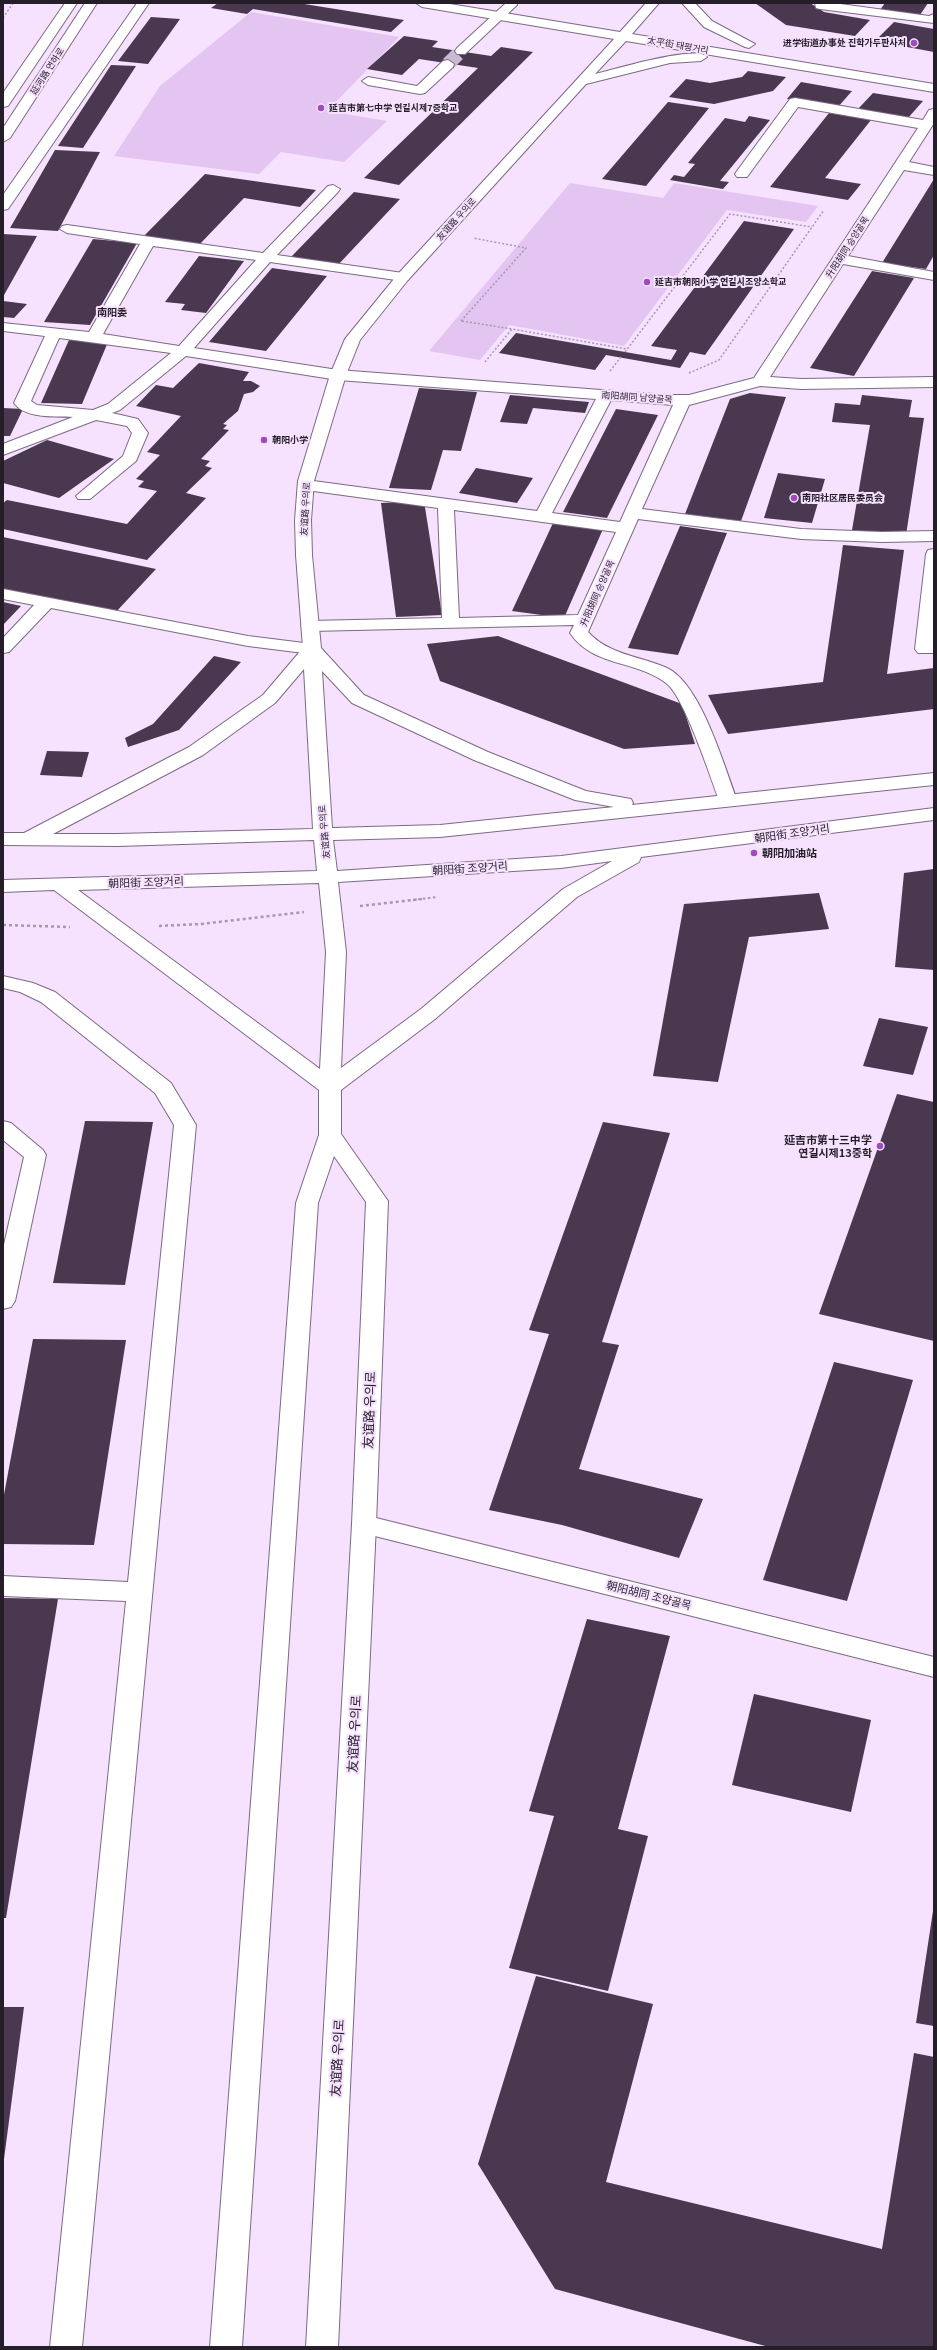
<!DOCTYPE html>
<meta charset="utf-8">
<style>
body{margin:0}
#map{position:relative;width:937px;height:2350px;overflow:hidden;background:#f6e1fe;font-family:Georgia,serif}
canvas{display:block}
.frame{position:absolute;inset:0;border:4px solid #251e28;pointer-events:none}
</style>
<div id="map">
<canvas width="937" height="2350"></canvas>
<div class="frame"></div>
</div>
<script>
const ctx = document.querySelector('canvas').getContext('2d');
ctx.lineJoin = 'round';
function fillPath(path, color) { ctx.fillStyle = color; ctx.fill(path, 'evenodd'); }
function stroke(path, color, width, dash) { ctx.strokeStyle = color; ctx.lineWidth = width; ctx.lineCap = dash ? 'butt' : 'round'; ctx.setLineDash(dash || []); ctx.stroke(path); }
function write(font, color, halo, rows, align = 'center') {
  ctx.font = font + ' Georgia,"Noto Sans SC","Noto Sans KR",serif'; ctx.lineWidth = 4; ctx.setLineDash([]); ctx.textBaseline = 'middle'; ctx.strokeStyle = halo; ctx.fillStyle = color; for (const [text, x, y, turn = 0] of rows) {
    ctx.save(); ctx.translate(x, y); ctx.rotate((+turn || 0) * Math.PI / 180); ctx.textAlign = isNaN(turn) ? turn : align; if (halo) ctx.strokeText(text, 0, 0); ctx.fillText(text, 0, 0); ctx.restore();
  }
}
const green = new Path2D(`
 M251 12 399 37 327 111 387 121 344 162 281 152 259 174 114 156 160 86Z
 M570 183 663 198 674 183 818 206 806 222 727 210 624 346 509 325 480 360 429 351Z`);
const building = new Path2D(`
 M218 3H298L404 20 391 32 253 9 247 14 211 8Z
 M755 3H810L824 12 870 20 855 36 786 25Z
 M885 3H928L920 15 880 10Z
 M151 17 180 19 148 64 118 61Z
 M894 22 934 29V52L875 41Z
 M404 36 438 41 432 47 491 56 501 47 533 52 399 185 364 178 478 68 419 59 402 75 367 69Z
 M111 65 136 66 83 148 58 146Z
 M748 71 786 77 773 91 714 104 669 97 686 79 710 83 742 77Z
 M801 82 852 91 838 107 787 99Z
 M873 93 923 101 908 118 858 109Z
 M668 102 709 108 646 186 602 179Z
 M829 113 871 120 825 178 861 184 848 200 770 187Z
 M749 116 770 120 720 181 729 182 723 189 670 180 674 175 684 177 695 164 688 163 725 118 745 122Z
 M55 150 100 152 58 231 10 228Z
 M205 174 316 190 300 207 244 198 198 246 142 238Z
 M934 179V255L926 269 882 263Z
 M354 192 400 199 337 266 290 258Z
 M744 221 794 229 705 355 690 352 680 368 606 355 595 370 499 353 516 333 671 360 677 350 651 346Z
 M3 234 37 236 3 297Z
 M93 239 137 243 90 325 44 322Z
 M199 256 244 261 206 313 181 310 185 304 165 302Z
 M272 268 327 276 266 351 209 342Z
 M872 271 914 278 854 376 810 368Z
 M3 301 27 304 14 318 3 317Z
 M69 340 108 342 82 404 41 403Z
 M199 363 249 372 243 381H251L260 386 253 392 244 394 238 411 223 424 227 425 223 429 229 430 201 459 210 461 205 466 212 468 186 493 206 498 147 560 3 529V503L7 500 127 524 157 491 138 487 144 481 136 479 160 455 147 452 181 416 136 406 156 385 173 388Z
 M419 388 477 392 461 451 443 450 431 490 389 488Z
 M750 393 786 397 741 521 685 514 730 399Z
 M510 395 589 402 585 413 533 408 527 424 500 422Z
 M862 395 912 400 909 417 924 418 906 535 852 530 870 425 832 422 835 403 860 405Z
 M3 408 23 409 10 436H3Z
 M616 409 658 415 607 518 563 512Z
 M47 440 114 459 59 498 3 483V461Z
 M476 468 533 478 517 503 459 493Z
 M778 473 825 479 812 523 764 518Z
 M424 501 442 615 396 617 381 503Z
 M553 523 603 529 564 618 512 611Z
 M680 526 727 533 678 655 628 648Z
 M3 537 156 569 115 613 3 589Z
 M843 545 904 550 887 674 934 668V709L728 734 708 695 823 682Z
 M3 602 21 606 3 625Z
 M498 636 682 704 695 744 624 749 440 681 427 644Z
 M214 656 241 662 179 730 128 747 125 738 153 724Z
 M47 751 89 752 82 777 40 775Z
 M934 869V970L895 967 904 873Z
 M819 893 829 929 749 937 718 1082 653 1076 684 904Z
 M879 1018 928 1027 913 1075 863 1066Z
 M897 1094 934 1102V1341L819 1314Z
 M85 1121 153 1122 125 1285 53 1283Z
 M603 1122 670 1133 602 1342 619 1345 579 1469 703 1499 679 1558 562 1525 489 1510 549 1334 529 1330Z
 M33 1339 126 1340 94 1545 3 1544V1500Z
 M834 1362 913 1380 847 1601 763 1580Z
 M3 1598 58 1599 6 1918H3Z
 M587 1619 670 1636 618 1829 648 1836 608 1991 509 1968 554 1816 529 1811Z
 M754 1694 871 1720 851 1812 732 1785Z
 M933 1911H934V2026L916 2023Z
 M536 1976 653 2004 606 2182 882 2249 914 2053 934 2057V2347H769L555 2289 478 2164Z
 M3 2007H24L4 2159H3Z`);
const minorTunnel = new Path2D(`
 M448 64 461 51`);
const pathFar2 = new Path2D(`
 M3 18 13 3
 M461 321 526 248 473 238
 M462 321 512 329
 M625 352 730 214 812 227
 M485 362 512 329 627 349
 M610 371 621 357
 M689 373 719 360 824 210`);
const pathFar1 = new Path2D(`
 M413 900 437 897`);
const path = new Path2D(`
 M360 906 422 899
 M3 925 70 927
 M159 926 201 924 304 912`);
const minor = new Path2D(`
 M137 3H149L8 209 3 210V195Z
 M506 3H516L517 5 465 54H457L455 51 457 48Z
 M815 3H833L929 16 934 14V23L820 9 816 8Z
 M448 60 454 64 453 67 425 93 420 94 368 85 362 81 368 77 417 86 443 61Z
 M795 98 923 120 929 110 934 109V123L909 162 934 167V175L904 170 848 256 934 272V280L843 264 770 377 801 379 934 377V387L801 389 760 386 689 405 642 509 801 529 882 532 934 531V541L882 542 801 539 638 519 588 632C609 655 640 656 667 668 701 684 724 766 737 800L735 804 728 806 721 804 719 800C710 776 684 696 666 683 636 660 593 667 570 633L574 625 310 631 304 630 301 626 304 622 310 621 442 618 438 508 306 490 300 488 298 485 300 482 306 480 537 511 596 399 338 380 186 356 120 410 112 413 138 419 148 433 136 461 90 499H78L76 496 123 456 132 433 127 426 96 420 3 455V444L73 417C56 416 25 419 14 403L45 336 3 331V323L89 332 140 244 67 233 60 229 62 226 67 225 263 253 328 186 333 185 340 189 338 192 277 255 403 273 408 274 410 277 408 280 403 281 270 262 194 348 338 370 667 395H689L754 378 918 128 798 107 747 177H737L735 174 737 171 790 99ZM153 246 256 260 179 346 103 334ZM59 338 171 353 108 404 93 410 37 405 31 401ZM611 400 673 405 620 522 552 513ZM454 510 616 532 578 615 459 618Z
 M934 549V653H918L915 649 926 554 928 550Z
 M3 589 248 636 312 644 318 645 321 649 318 653 312 654 248 646 51 608 9 652 3 653V638L34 605 3 599Z
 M3 976 33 983 55 992 171 1083 196 1125 82 2347H50L126 1601 3 1596V1576L128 1582 174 1125 155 1093 41 1002 20 992 3 988Z
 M3 1121 11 1123 43 1150 46 1155 15 1301 11 1307 3 1309V1249L24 1157 3 1140Z
 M364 1515 934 1657V1677L355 1531 352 1524 355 1517Z`);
const major = new Path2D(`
 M65 3H77L8 106 3 107V93Z
 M85 3H97L10 138 3 142V128Z
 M416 3H444L620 32 646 3H659L632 34 934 84V92L626 41 595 74C612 70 698 44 707 57L701 61 670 63 586 84 408 280 360 340 346 375 314 481 311 520 312 555 321 648 364 695 488 752 586 791 631 799 633 803 632 805 934 773V785L440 837 333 840 337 871 561 856 934 808V820L641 857 639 862 577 897 435 1019 341 1090V1134L388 1201 376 1524 338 2347H306L352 1524 366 1202 334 1156 318 1203 242 2347H210L296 1203 319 1135V1090L54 890 3 892V880L317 871 314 840 117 846 3 845V833H24L189 747 263 695 303 648 296 555 295 520 298 481 330 375 345 339 398 274 614 39 422 7ZM304 669 313 829 117 834H53L203 755 275 703ZM322 671 352 703 474 760 575 800 614 807 440 825 332 828ZM612 861 563 889 421 1009 341 1068 346 952 338 882 561 868ZM319 883 326 952 320 1069 78 890Z
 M682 3H695L712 21 755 44 749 48 745 47 704 27Z`);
const markers = [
 [914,43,4,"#9e4cbb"],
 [321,108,4,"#9e4cbb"],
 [647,282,4,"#9e4cbb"],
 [264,440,4,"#9e4cbb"],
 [794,498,4,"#9e4cbb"],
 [754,853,4,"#9e4cbb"],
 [880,1146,4,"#9e4cbb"]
];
const farPoinames = [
 ["进学街道办事处 진학가두판사처",906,43,"right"],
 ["延吉市第七中学 연길시제7중학교",329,108],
 ["延吉市朝阳小学 연길시조양소학교",655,282],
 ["朝阳小学",272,440],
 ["南阳社区居民委员会",802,498]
];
const farStreetnames = [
 ["太平街 태평거리",678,45,10],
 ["延河路 연하로",47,71,-57],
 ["友谊路 우의로",456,219,-48],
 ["升阳胡同 승양골목",847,247,-57],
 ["南阳胡同 남양골목",637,397,4],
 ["友谊路 우의로",305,509,-87],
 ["升阳胡同 승양골목",597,593,-66],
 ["友谊路 우의로",324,832,-95]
];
const farNeighbourhoodnames = [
 ["南阳委",112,312]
];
const streetNames = [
 ["朝阳街 조양거리",792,833,-8],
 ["朝阳街 조양거리",470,868,-4],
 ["朝阳街 조양거리",146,882,-2],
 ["朝阳胡同 조양골목",649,1595,14]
];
const poiNames = [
 ["朝阳加油站",762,853],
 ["延吉市第十三中学",872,1140,"right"],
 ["연길시제13중학",872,1153,"right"]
];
const nearStreetnames = [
 ["友谊路 우의로",369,1410,-88],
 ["友谊路 우의로",354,1734,-87],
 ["友谊路 우의로",337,2058,-87]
];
fillPath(green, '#e4c4f0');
fillPath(building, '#493850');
stroke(minorTunnel, '#ccbad3', 14, [14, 7]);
stroke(minor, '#7c6a83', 2);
stroke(major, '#7c6a83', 2);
stroke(pathFar2, '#a798ad', 1.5, [2, 2]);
stroke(pathFar1, '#a798ad', 2, [2.5, 2.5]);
stroke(path, '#a798ad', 2.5, [3, 3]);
fillPath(minor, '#fff');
fillPath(major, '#fff');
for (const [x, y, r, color] of markers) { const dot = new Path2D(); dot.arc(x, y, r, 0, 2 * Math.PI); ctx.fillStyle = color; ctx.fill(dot); stroke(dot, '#f6e1fe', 1.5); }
write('bold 9px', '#251e28', '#f6e1fe', farPoinames, 'left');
write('9px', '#251e28', '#f6e1fe', farStreetnames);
write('bold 10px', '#251e28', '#f6e1fe', farNeighbourhoodnames);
write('11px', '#251e28', '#f6e1fe', streetNames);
write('bold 11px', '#251e28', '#f6e1fe', poiNames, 'left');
write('13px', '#251e28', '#f6e1fe', nearStreetnames);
</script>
